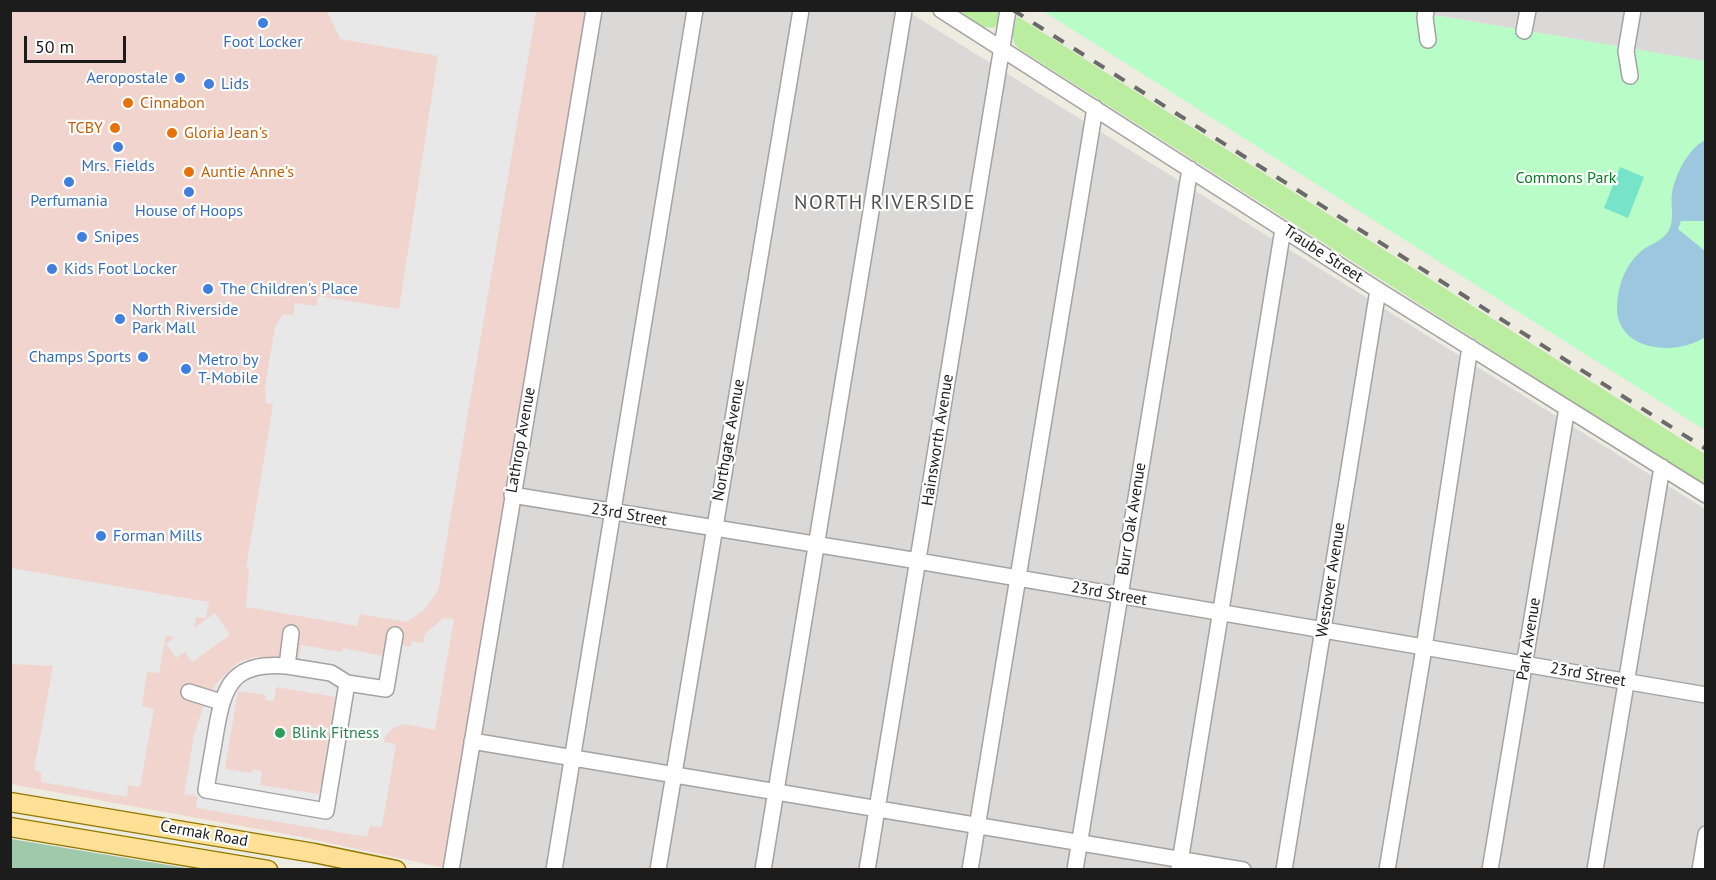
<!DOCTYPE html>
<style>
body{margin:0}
#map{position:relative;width:1716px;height:880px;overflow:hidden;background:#eeebe0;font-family:"PT Sans",sans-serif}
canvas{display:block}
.frame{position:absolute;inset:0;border:12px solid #1c1c1c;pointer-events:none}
.scale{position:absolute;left:24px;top:36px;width:102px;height:27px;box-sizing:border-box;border:3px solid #1c1c1c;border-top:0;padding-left:8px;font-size:18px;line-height:21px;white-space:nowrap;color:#1c1c1c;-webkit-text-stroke:4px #fff;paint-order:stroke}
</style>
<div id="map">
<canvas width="1716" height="880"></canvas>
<div class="frame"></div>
<div class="scale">50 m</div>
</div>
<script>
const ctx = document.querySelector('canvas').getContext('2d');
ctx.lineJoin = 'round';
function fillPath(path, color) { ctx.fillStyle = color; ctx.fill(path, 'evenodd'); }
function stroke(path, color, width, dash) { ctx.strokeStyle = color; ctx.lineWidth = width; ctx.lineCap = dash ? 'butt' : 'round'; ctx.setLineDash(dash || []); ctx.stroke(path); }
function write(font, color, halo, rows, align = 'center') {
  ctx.font = font + ' "PT Sans",sans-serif'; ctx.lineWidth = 4.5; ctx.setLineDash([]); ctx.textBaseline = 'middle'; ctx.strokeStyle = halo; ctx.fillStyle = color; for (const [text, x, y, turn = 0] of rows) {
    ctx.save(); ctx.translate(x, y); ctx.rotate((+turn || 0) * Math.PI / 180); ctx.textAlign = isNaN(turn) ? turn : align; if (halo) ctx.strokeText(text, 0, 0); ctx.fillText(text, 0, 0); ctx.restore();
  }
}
const residential = new Path2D(`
 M590 11H907L1705 509V869L455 870Z
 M1410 11H1705V61Z`);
const commercial = new Path2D(`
 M10 11H590L445 868 302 837 11 784Z`);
const grass = new Path2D(`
 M958 11H999L998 23 994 28 984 27Z
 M1017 16 1705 454V486L1021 50C1008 41 1014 30 1017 16Z`);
const cemetery = new Path2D(`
 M10 839H11L192 869H11Z`);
const park = new Path2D(`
 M1043 11H1410L1705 61V430Z`);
const pitch = new Path2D(`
 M1620 167 1644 177 1628 218 1604 208Z`);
const parking = new Path2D(`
 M327 11H536L438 591 424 610 407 622 360 614 357 626 246 607 249 569 246 568 273 404 266 403 265 386 275 327 283 314 293 315 295 303 316 306 318 296 399 309 438 56 340 39Z
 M11 568 209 602 206 618 196 617 194 628 215 613 230 635 192 662 185 652 176 658 166 644 175 637 166 635 159 673 147 672 142 706 154 709 140 787 128 785 127 797 41 782V772L34 770 53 666 11 664Z
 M443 618 454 619 435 730 404 724 393 728 385 737 384 742 396 744 382 827 370 826 367 837 196 808 198 797 184 794 194 735 203 708 216 684 238 662 255 657 298 664 301 645 342 652 343 648 383 656 401 645 410 647 412 641 423 643 425 634ZM276 687 335 697 324 764 330 766 328 783 320 787 319 794 260 785 262 771 253 769 252 773 225 769 238 691 266 695 265 700 274 701Z`);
const water = new Path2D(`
 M1705 140V221H1681L1678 229 1705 251V337C1678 356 1619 352 1617 310 1617 287 1625 263 1644 249 1653 243 1664 240 1669 230 1675 218 1670 206 1672 193 1675 175 1688 149 1705 140Z`);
const minor = new Path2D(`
 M941 10 1378 290 1706 495
 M1426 10 1425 18 1428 40
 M1524 31 1528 10
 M1630 76 1626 51 1633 10
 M512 495 900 558 1706 695
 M291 633 287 666C234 662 224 683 216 731 213 750 209 770 206 790L326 811 347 683
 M287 666 331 673 347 683 386 689 395 635
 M189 692 221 702
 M472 741 1243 870
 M1179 868 1283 229
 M451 870 594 10
 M554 870 695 10
 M658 870 801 10
 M763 870 904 10
 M867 870 1008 10
 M970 870 1095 108
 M1075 870 1190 169
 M1284 870 1378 290
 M1387 870 1424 648 1470 347
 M1490 870 1567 408
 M1595 870 1662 467
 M1700 870 1706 834`);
const major = new Path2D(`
 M10 802 314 853 396 870
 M10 827 268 870`);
const rail = new Path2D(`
 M1013 10 1706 449`);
const markers = [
 [263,23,6,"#3f7fe0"],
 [180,78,6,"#3f7fe0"],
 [209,84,6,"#3f7fe0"],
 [128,103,6,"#e8710a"],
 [115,128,6,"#e8710a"],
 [172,133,6,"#e8710a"],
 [118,147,6,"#3f7fe0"],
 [189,172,6,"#e8710a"],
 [69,182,6,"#3f7fe0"],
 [189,192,6,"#3f7fe0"],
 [82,237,6,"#3f7fe0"],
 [52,269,6,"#3f7fe0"],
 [208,289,6,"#3f7fe0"],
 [120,319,6,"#3f7fe0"],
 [143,357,6,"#3f7fe0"],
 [186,369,6,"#3f7fe0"],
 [101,536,6,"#3f7fe0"],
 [280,733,6,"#2e9e5b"]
];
const shopNames = [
 ["Foot Locker",263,42,"center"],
 ["Aeropostale",168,78,"right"],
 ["Lids",221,84],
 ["Mrs. Fields",118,166,"center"],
 ["Perfumania",69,201,"center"],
 ["House of Hoops",189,211,"center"],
 ["Snipes",94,237],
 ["Kids Foot Locker",64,269],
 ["The Children's Place",220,289],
 ["North Riverside",132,310],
 ["Park Mall",132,328],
 ["Champs Sports",131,357,"right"],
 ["Metro by",198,360],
 ["T-Mobile",198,378],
 ["Forman Mills",113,536]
];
const foodNames = [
 ["Cinnabon",140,103],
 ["TCBY",103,128,"right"],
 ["Gloria Jean's",184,133],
 ["Auntie Anne's",201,172]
];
const parkNames = [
 ["Commons Park",1566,178]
];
const streetNames = [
 ["Traube Street",1323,254,33],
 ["Lathrop Avenue",521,440,-80],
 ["Northgate Avenue",729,440,-80],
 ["Hainsworth Avenue",938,440,-81],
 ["23rd Street",629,515,9],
 ["Burr Oak Avenue",1132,519,-81],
 ["Westover Avenue",1331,580,-81],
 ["23rd Street",1109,594,10],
 ["Park Avenue",1529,639,-81],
 ["23rd Street",1588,675,10],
 ["Cermak Road",204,834,10]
];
const leisureNames = [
 ["Blink Fitness",292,733]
];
const quarterNames = [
 ["NORTH RIVERSIDE",885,203]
];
fillPath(residential, '#dad9d8');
fillPath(commercial, '#f1d4cd');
fillPath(grass, '#bbeda1');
fillPath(cemetery, '#a0c9ac');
fillPath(park, '#b8fdc8');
fillPath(pitch, '#77e4ca');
fillPath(parking, '#e8e8e8');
fillPath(water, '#9dc7df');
stroke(minor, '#a3a3a3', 18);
stroke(major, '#937800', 21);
stroke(minor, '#fff', 15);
stroke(major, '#ffe094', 18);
stroke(rail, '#6a6a6a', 4, [12, 12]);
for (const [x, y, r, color] of markers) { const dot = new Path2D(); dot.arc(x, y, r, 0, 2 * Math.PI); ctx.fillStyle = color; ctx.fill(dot); stroke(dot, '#fff', 2); }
write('16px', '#366cbe', '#fff', shopNames, 'left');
write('16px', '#c56008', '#fff', foodNames, 'left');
write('16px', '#047f20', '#fff', parkNames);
write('16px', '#1c1c1c', '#fff', streetNames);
write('16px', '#27864d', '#fff', leisureNames, 'left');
ctx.letterSpacing = '1.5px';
write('20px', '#4f4f4f', '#fff', quarterNames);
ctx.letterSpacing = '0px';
</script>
